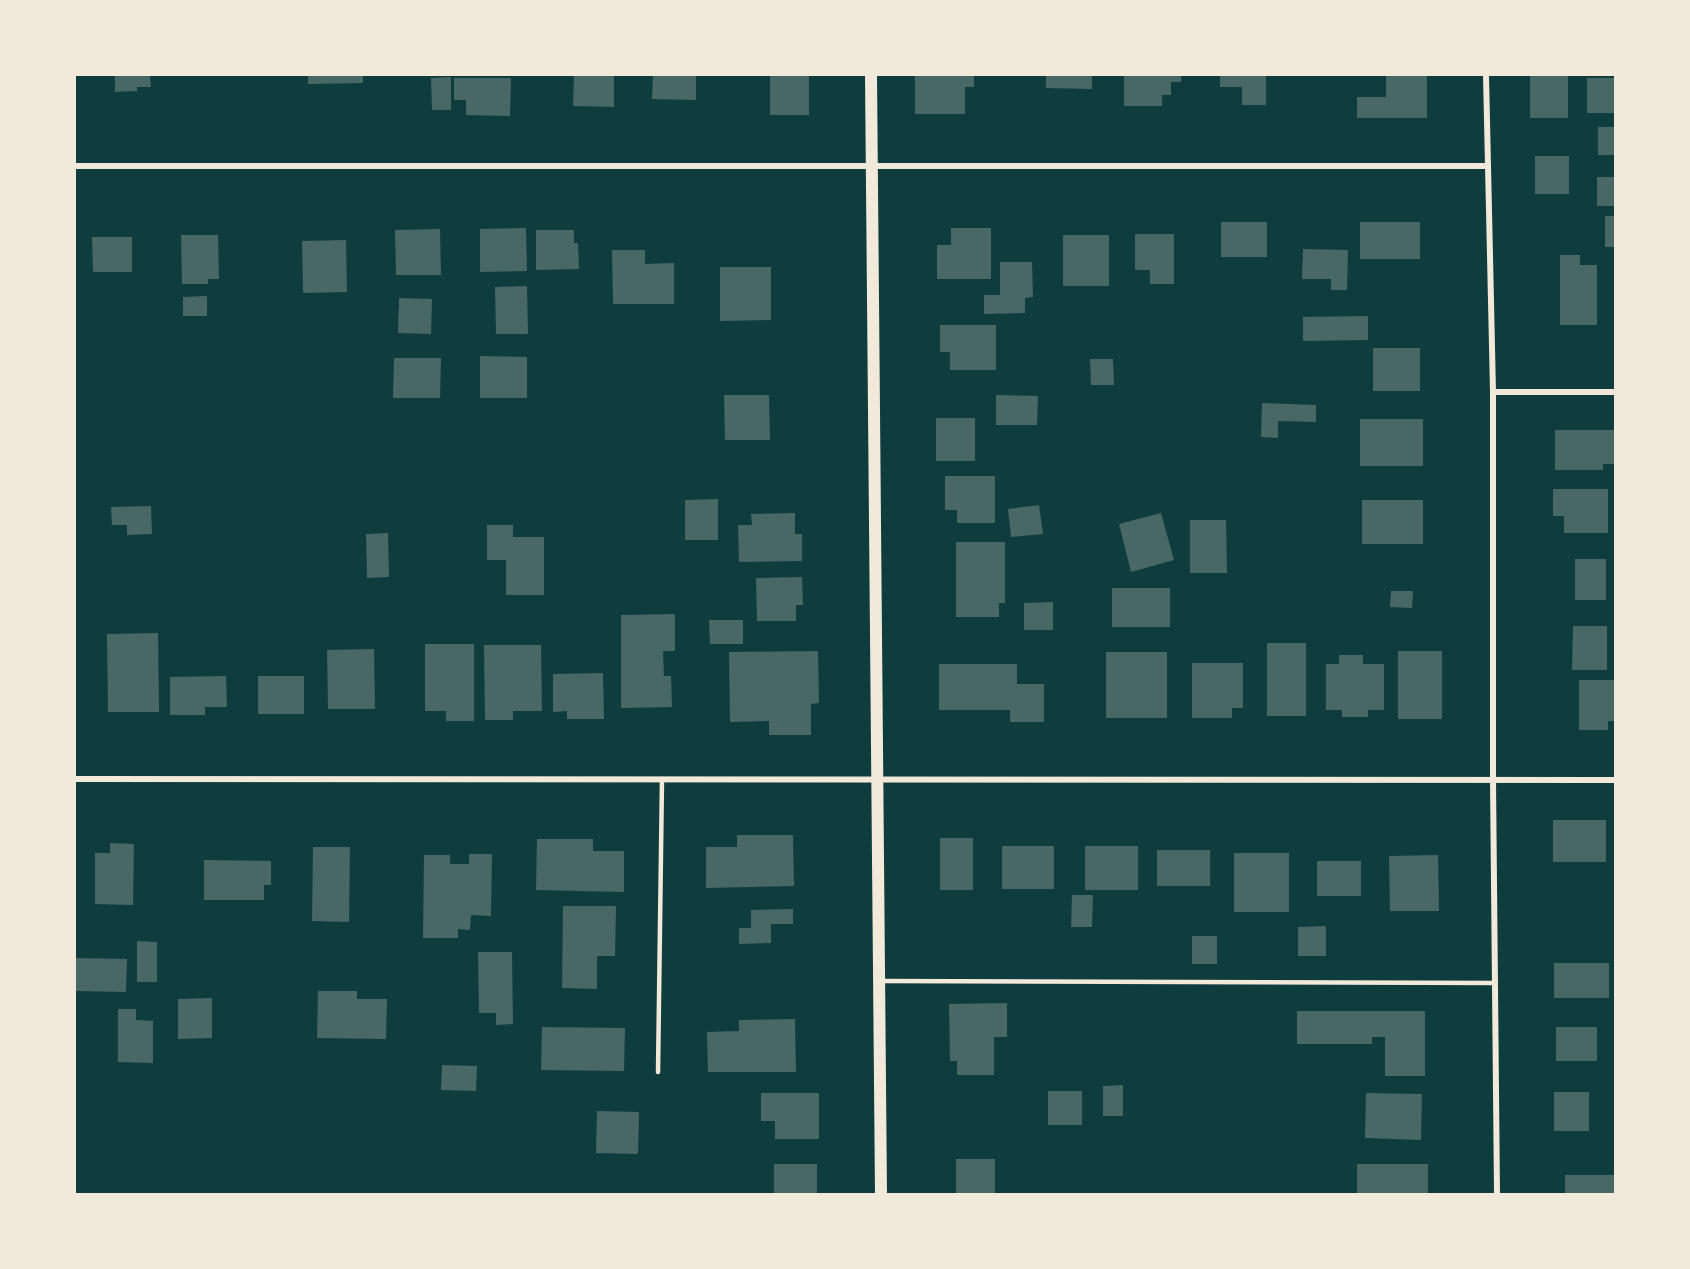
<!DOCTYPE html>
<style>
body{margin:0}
#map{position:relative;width:1690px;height:1269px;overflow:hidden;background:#0f3d3e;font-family:"Golos Text",sans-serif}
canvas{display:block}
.frame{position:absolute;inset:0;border:76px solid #f1e9da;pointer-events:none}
</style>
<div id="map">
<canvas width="1690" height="1269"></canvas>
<div class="frame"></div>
</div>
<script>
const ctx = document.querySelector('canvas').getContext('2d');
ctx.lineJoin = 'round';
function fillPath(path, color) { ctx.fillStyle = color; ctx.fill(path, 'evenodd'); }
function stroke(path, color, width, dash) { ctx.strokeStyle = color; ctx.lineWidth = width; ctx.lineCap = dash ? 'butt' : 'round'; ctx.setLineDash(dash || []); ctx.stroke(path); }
const building = new Path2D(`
 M115 75H150L151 87H137V91L115 92Z
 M308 75H363V83L308 84Z
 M574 75H614V107L573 106Z
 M653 75H696V100L652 99Z
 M770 75H809V115H770Z
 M915 75H974V87H965V114H915Z
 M1046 75H1092V89L1046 88Z
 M1124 75H1181V82H1171V95H1162V106H1124Z
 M1220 75H1266V105H1242V87H1220Z
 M1386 75H1427V118H1357V97H1386Z
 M1530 76H1568V118H1530Z
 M451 77V110H432L431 78Z
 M454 78H511L510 116 466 115V100H454Z
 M1587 78H1615V113H1587Z
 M1598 127H1615V155H1598Z
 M1535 156H1569V194H1535Z
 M1597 177H1615V206H1597Z
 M1605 216H1615V247H1605Z
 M1221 222H1267V257H1221Z
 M1360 222H1420V259H1360Z
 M526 228 527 271 480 272V229Z
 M951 228H991V279H937V245H951Z
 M440 229 441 275H396L395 230Z
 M536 230H574V243H578L579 269 536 270Z
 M1135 234H1174V284H1150V270H1135Z
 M181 235H218L219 279H208V284H182Z
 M1063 235H1109V286H1063Z
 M92 237H132V272H93Z
 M346 240 347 292 303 293 302 241Z
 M1303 249 1348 250 1347 290H1331V279H1302Z
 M612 250H645V264L674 263V304H613Z
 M1560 255H1580V265H1597V325H1560Z
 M1000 262H1032L1033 297 1025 298V313L984 314V295H1000Z
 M720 267H771V320L720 321Z
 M527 286 528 334H496L495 287Z
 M207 296V316H183V297Z
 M399 298 432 299 431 334 398 333Z
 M1368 316V340L1303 341V317Z
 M940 325H996V370H950V352H940Z
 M1373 348H1420V391H1373Z
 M480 356 527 357V398H480Z
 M394 358H441L440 398H393Z
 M1090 359H1113L1114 385H1091Z
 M724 395H769L770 440H725Z
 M996 395 1038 396 1037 425H996Z
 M1262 403 1316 405V422L1278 421V438L1261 437Z
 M936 418H975V461H936Z
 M1360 419H1423V466H1360Z
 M1555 430H1615V464H1603V470H1555Z
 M945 476H995V523H957V510H945Z
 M1553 489H1608V533H1564V516H1553Z
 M718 499V540H685V500Z
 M1362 500H1423V544H1362Z
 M1039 505 1043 534 1011 537 1008 509Z
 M151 506 152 534 127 535V525H112L111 507Z
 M795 513V534H802V561L739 562 738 525H752L751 514Z
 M1161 513 1174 560 1131 572 1119 524Z
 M1190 520H1226L1227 573H1190Z
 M487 525H513V537H544V595H506V560H487Z
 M388 533 389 577 367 578 366 534Z
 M956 542H1005V603H999V617H956Z
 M1575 559H1606V600H1575Z
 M802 577 803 605H796V621H757L756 578Z
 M1112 588H1170V627H1112Z
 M1391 591H1413L1412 608 1390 607Z
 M1053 602V630H1024V603Z
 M675 614V651H663L664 676H671L672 707 621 708V615Z
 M709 620H743V644H710Z
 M1573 626H1607V670H1572Z
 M158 633 159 712H108L107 634Z
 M1267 643H1306V716H1267Z
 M425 644H474V721H446V711H425Z
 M484 645H541L542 711H513V720H485Z
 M374 649 375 709H328L327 650Z
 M818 651 819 703 811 704V735H769V721L730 722 729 652Z
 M1398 651H1442V719H1398Z
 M1106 652H1167V718H1106Z
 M1339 655H1363V664H1384V710H1368V717H1342V710H1326V664H1339Z
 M1192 663H1243V708H1232V718H1192Z
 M939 664H1017V684H1044V722H1010V710H939Z
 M603 673 604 719H567V711L553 712V674Z
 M226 676 227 707H205V715H170V677Z
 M258 676H304V714H258Z
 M1579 680H1615V721H1608V730H1579Z
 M1553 820H1606V862H1553Z
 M737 835H793L794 886 706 888V847H737Z
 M940 838H973V890H940Z
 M537 839H593V851H624V892L536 890Z
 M110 843 134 844 133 905 95 904V853H110Z
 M1002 846H1054V889H1002Z
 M1085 846H1138V890H1085Z
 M313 847H350L349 922 312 921Z
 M1157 850H1210V886H1157Z
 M1234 853H1289V912H1234Z
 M469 854H492L491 916 471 915 470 930 458 929V938H423L424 855H450V864H469Z
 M1438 855 1439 911H1390L1389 856Z
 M204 860 271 861V885H264V900H204Z
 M1317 861H1361V896H1317Z
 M1072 895H1093L1092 927H1071Z
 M563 906H616L615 956H597V989L562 988Z
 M793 909V924H771V943L739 944V928H751V910Z
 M1326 926V956H1298V927Z
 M1192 936H1217V964H1192Z
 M137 941 157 942V982H137Z
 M478 952H512L513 1024 496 1025V1013H479Z
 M76 958 127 959 126 992 75 991Z
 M1554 963H1609V998H1554Z
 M318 991H357V999H387L386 1039 317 1038Z
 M212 998V1038L178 1039V999Z
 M1007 1003V1037H994V1075H957V1061H950L949 1004Z
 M118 1009H136V1020L153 1021V1063L118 1062Z
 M1297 1011H1425V1076H1385V1037H1372V1044H1297Z
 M795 1019 796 1072H708L707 1032 739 1031V1020Z
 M542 1027 625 1028 624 1071 541 1070Z
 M1556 1027H1597V1061H1556Z
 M442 1065 477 1066 476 1091 441 1090Z
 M1123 1085V1116H1103V1086Z
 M1048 1091H1082V1125H1048Z
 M1554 1092H1589V1131H1554Z
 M761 1093H819V1139H775V1121H761Z
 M1366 1093 1422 1094 1421 1140 1365 1138Z
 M597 1111 639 1112 638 1154 596 1153Z
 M956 1159H995V1194H956Z
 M774 1164H817V1194H774Z
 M1357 1164H1428V1194H1357Z
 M1565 1175H1615V1194H1565Z`);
const service = new Path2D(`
 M879 981 1495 983
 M658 1072 662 779`);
const minor = new Path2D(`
 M1486 75 1493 392V780L1497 1194
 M75 166H1487
 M1493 392H1615
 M75 779 1615 780`);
const secondary = new Path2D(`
 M871 75 881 1194`);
fillPath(building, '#486865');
stroke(service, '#f1e9da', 4.5);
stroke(minor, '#f1e9da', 6);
stroke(secondary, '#f1e9da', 12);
</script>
